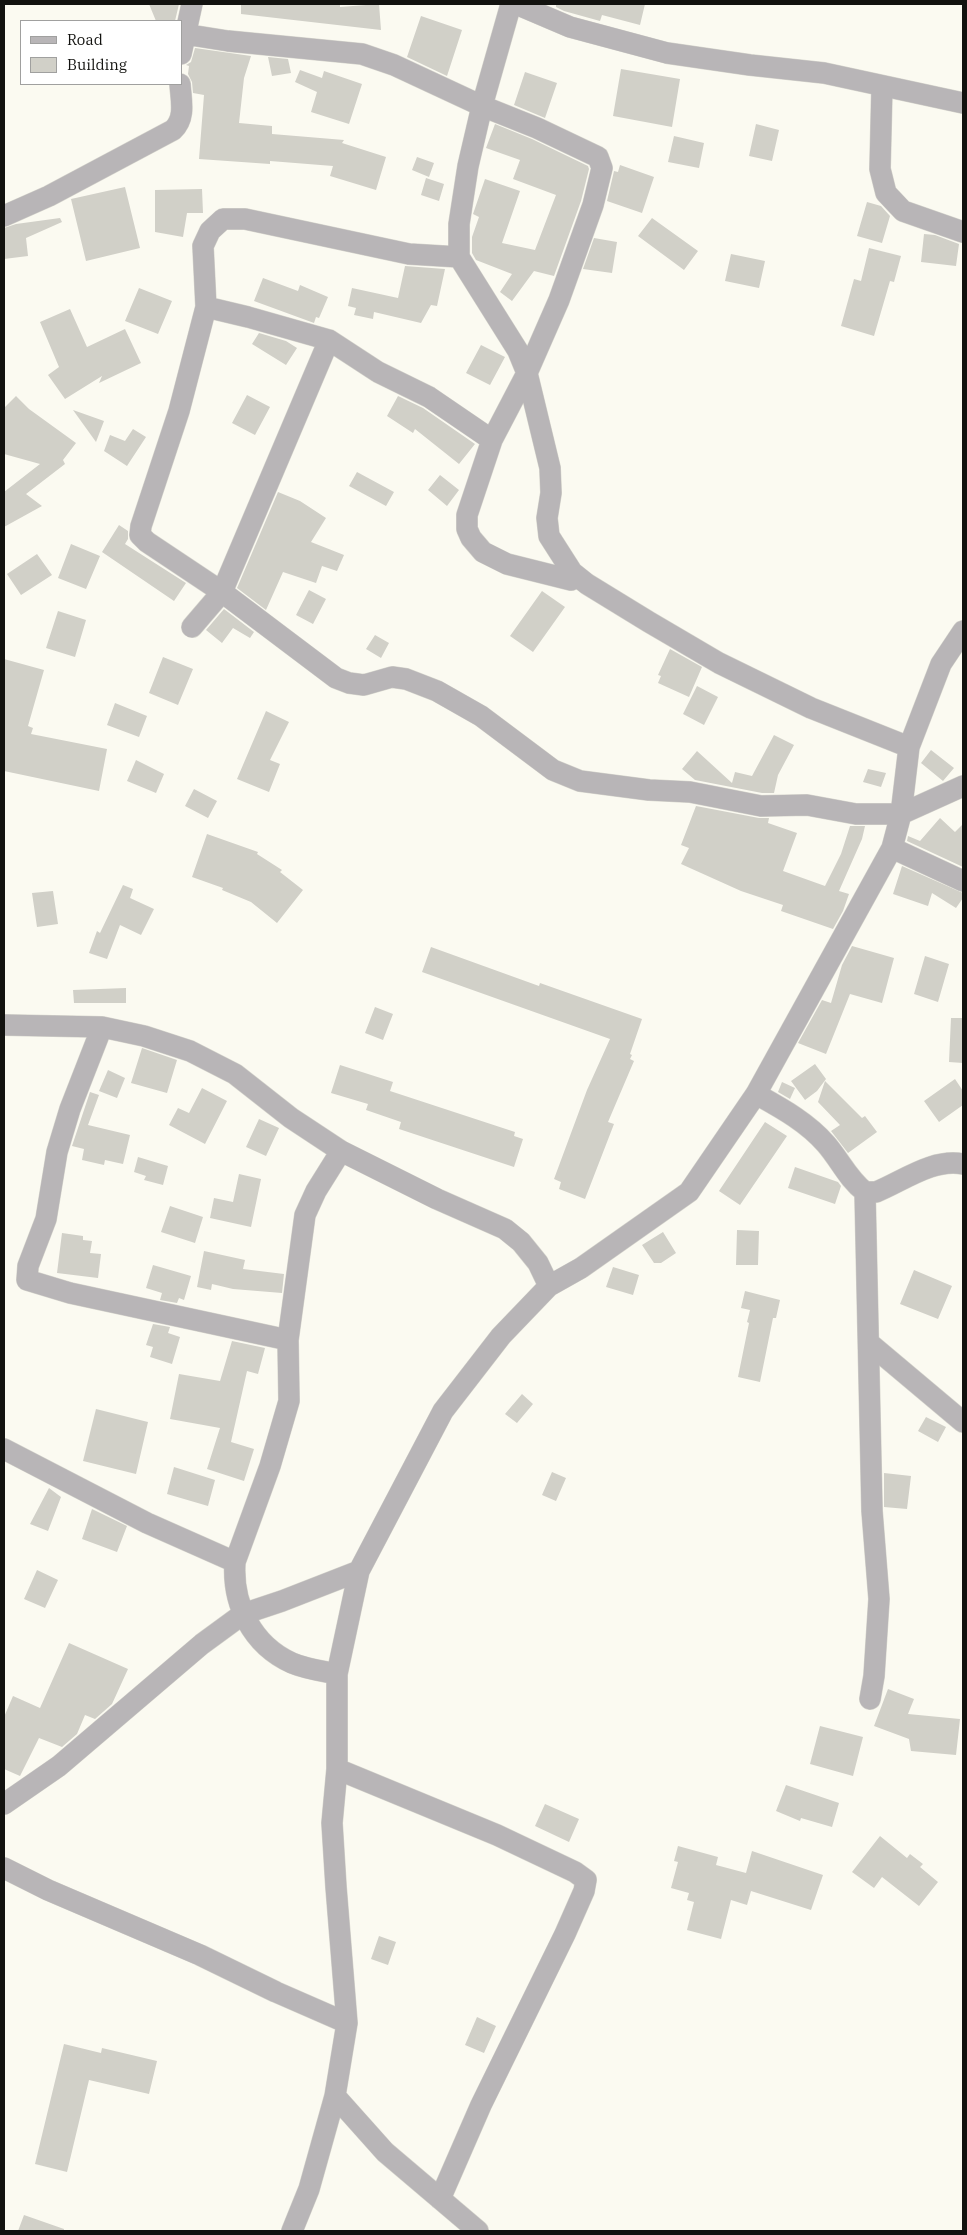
<!DOCTYPE html>
<style>
body{margin:0}
#map{position:relative;width:967px;height:2235px;overflow:hidden;background:#fbfaf1;font-family:"IBM Plex Serif",serif}
canvas{display:block}
.frame{position:absolute;inset:0;border:5px solid #12120f;pointer-events:none}
.legend{position:absolute;left:20px;top:20px;width:162px;height:65px;box-sizing:border-box;background:#fff;border:1px solid #a0a09f;margin:0;padding:6px 9px;list-style:none;font-size:15px;color:#12120f}
.legend li{display:flex;align-items:center;gap:10px;height:25px}
.legend b{width:25px;border:1px solid #a0a09f}
</style>
<div id="map">
<canvas width="967" height="2235"></canvas>
<div class="frame"></div>
<ul class="legend">
<li><b style="height:6px;background:#b8b5b7"></b>Road</li>
<li><b style="height:14px;background:#d1d0c8"></b>Building</li>
</ul>
</div>
<script>
const ctx = document.querySelector('canvas').getContext('2d');
ctx.lineJoin = 'round';
function fillPath(path, color) { ctx.fillStyle = color; ctx.fill(path, 'evenodd'); }
function stroke(path, color, width, dash) { ctx.strokeStyle = color; ctx.lineWidth = width; ctx.lineCap = dash ? 'butt' : 'round'; ctx.setLineDash(dash || []); ctx.stroke(path); }
const building = new Path2D(`
 M149 4H179L175 21H156Z
 M241 4H340V7L379 4 381 30 241 14Z
 M556 4H645L640 25 602 15 600 21 564 11 556 7Z
 M421 16 462 30 447 76 407 57Z
 M195 48 251 56 244 78 239 123 272 126V134L344 140 342 143 386 157 376 190 330 176 333 166 270 161V164L199 159 204 95 193 93 192 82 188 74 189 66 186 65 191 62Z
 M268 57 288 59 291 73 272 76Z
 M621 69 680 79 672 127 613 116Z
 M300 70 322 78 324 71 362 84 349 124 311 112 317 92 295 82Z
 M525 72 557 83 545 118 514 105Z
 M495 124 532 139 588 166 589 169 581 201 554 276 534 271 512 301 500 292 512 274 476 260 472 253V237L479 217 473 214 485 179 520 191 502 243 535 250 556 195 513 179 520 160 486 148Z
 M756 124 779 130 772 161 749 156Z
 M674 136 704 143 699 168 668 162Z
 M417 157 434 163 429 177 412 170Z
 M620 165 654 177 642 213 607 201 614 171 618 172Z
 M426 178 444 184 439 201 421 195Z
 M125 187 140 248 86 261 71 199Z
 M202 189 203 213H187L183 237 155 232V190Z
 M867 202 881 206 890 216 882 243 857 236Z
 M60 218 62 222 26 238 28 256 4 259V228L16 224Z
 M652 218 698 251 684 270 638 236Z
 M924 234 935 235 959 244 956 266 921 262Z
 M594 238 617 242 612 273 583 269Z
 M869 248 901 256 894 282 890 281 874 336 841 326 854 279 861 281Z
 M731 254 765 261 759 288 725 281Z
 M405 266 445 269 437 306 431 305 421 323 374 312 373 319 354 315 356 308 348 306 352 288 398 298Z
 M263 278 298 291 300 285 328 297 319 318 316 317 314 323 254 301Z
 M139 288 172 301 158 334 125 321Z
 M70 309 87 347 125 329 141 363 99 383 102 376 65 399 48 375 59 367 40 322Z
 M259 333 286 341 297 348 286 365 252 344Z
 M481 345 505 357 490 385 466 373Z
 M247 395 270 407 255 435 232 423Z
 M16 396 29 409 76 443 63 460 65 464 26 494 42 506 4 527V492L40 464 4 454V408Z
 M398 396 423 408 475 444 459 464 415 429 413 433 387 416Z
 M73 410 104 421 96 442Z
 M133 429 146 437 127 466 104 451 110 435 125 441Z
 M357 472 394 492 386 506 349 486Z
 M440 475 459 490 447 506 428 490Z
 M278 492 300 501 326 518 311 542 344 555 337 571 322 566 316 583 283 572 266 610 237 588Z
 M119 525 128 531V539L125 544 186 583 174 601 102 552Z
 M71 544 100 556 86 589 58 578Z
 M37 554 52 575 21 595 7 574Z
 M309 590 326 599 313 624 296 615Z
 M542 591 565 607 533 652 510 636Z
 M224 609 254 632 250 638 233 628 222 643 206 630Z
 M58 611 86 620 75 657 46 648Z
 M375 635 389 643 381 658 366 649Z
 M670 649 702 667 689 697 658 683 661 676 658 675Z
 M163 657 193 669 178 705 149 693Z
 M4 659 44 670 28 726 33 728 31 734 107 749 99 791 4 771Z
 M697 686 718 697 704 725 683 714Z
 M115 703 147 716 139 737 107 725Z
 M266 711 289 722 270 760 280 764 269 792 237 779Z
 M774 735 794 745 778 775 774 793H762L695 780 682 769 697 751 732 783 735 772 752 776Z
 M931 750 954 768 943 781 921 763Z
 M136 760 164 774 156 793 127 781Z
 M868 769 886 773 881 787 863 782Z
 M194 789 217 801 208 818 185 806Z
 M696 806 759 818H769L768 823 797 833 783 871 825 886 841 854 850 826H865L862 839 839 891 849 894 843 911 833 929 781 911 783 905 741 891 681 864 689 848 681 845Z
 M940 818 955 832 963 824V867L907 841 908 836 920 841Z
 M207 834 258 852 257 854 282 870 280 872 303 890 277 923 251 902 222 890 223 888 192 877Z
 M902 866 963 893V898L956 908 932 893 928 906 893 894Z
 M123 885 133 889 130 898 154 909 141 935 120 925 107 959 89 953 97 931 100 933Z
 M53 891 58 924 37 927 32 893Z
 M852 946 894 958 882 1003 850 994 826 1054 798 1043 822 1000 831 1003 842 965Z
 M431 947 539 986 540 983 642 1019 630 1054 632 1055 630 1059 634 1061 608 1122 614 1124 585 1199 559 1189 561 1182 554 1179 587 1090 610 1039 422 972Z
 M925 956 949 964 938 1002 914 994Z
 M126 988V1003H74L73 990Z
 M375 1007 393 1014 383 1040 365 1033Z
 M951 1018H963V1063L949 1062Z
 M142 1048 177 1060 167 1093 131 1083Z
 M815 1064 826 1079 817 1091 805 1100 791 1081Z
 M340 1065 393 1082 390 1091 515 1132 514 1136 523 1139 514 1167 399 1129 401 1122 366 1110 368 1104 331 1093Z
 M108 1070 125 1078 117 1098 99 1091Z
 M955 1079 963 1091V1105L939 1122 924 1101Z
 M825 1081 862 1118 865 1116 877 1132 848 1153 831 1131 840 1125 818 1102Z
 M782 1082 795 1088 790 1099 778 1092Z
 M202 1088 227 1101 205 1144 169 1125 178 1108 189 1113Z
 M90 1092 99 1095 88 1125 130 1135 123 1164 105 1160 104 1165 82 1160 84 1149 72 1146Z
 M259 1119 279 1128 266 1156 246 1147Z
 M765 1122 787 1136 740 1205 719 1191Z
 M138 1157 168 1166 163 1185 144 1180 146 1176 134 1172Z
 M795 1167 838 1182 841 1186 835 1204 788 1188Z
 M239 1174 261 1179 251 1227 210 1218 214 1198 233 1202Z
 M170 1206 203 1217 195 1243 161 1232Z
 M737 1230 759 1231 758 1265H736Z
 M663 1232 676 1253 661 1263H654L642 1245Z
 M62 1233 83 1236V1240L92 1241 90 1253 101 1254 98 1278 57 1273Z
 M204 1251 245 1260 243 1269 284 1274 282 1293 233 1289 212 1284 211 1290 197 1287Z
 M153 1265 191 1276 184 1300 179 1298 177 1303 160 1300 162 1293 146 1288Z
 M613 1267 639 1275 633 1295 606 1287Z
 M914 1270 952 1286 938 1319 900 1304Z
 M745 1291 780 1300 776 1318H773L760 1382 738 1377 749 1323 747 1322 750 1310 741 1308Z
 M153 1324 170 1327 168 1333 180 1337 172 1364 150 1357 153 1347 146 1345Z
 M232 1341 265 1348 258 1374 247 1371 231 1442 254 1449 244 1481 207 1469 220 1428 170 1419 179 1374 220 1381Z
 M522 1394 533 1404 517 1423 505 1414Z
 M96 1409 148 1422 136 1474 83 1461Z
 M926 1417 946 1427 938 1442 918 1431Z
 M174 1467 215 1480 208 1506 167 1494Z
 M552 1472 566 1478 556 1501 542 1495Z
 M884 1473 911 1476 907 1509 884 1507Z
 M49 1488 61 1497 48 1531 30 1524Z
 M92 1509 127 1526 117 1552 82 1539Z
 M37 1570 58 1580 45 1608 24 1599Z
 M69 1643 128 1669 112 1704 95 1719 85 1715 77 1734 62 1747 39 1738 20 1776 4 1769V1717L13 1696 40 1708Z
 M888 1689 914 1699 908 1714 960 1719 956 1755 911 1751 909 1739 874 1726Z
 M820 1726 863 1737 853 1776 810 1764Z
 M786 1785 839 1803 832 1827 801 1818 800 1821 776 1811Z
 M545 1804 579 1819 569 1842 535 1826Z
 M880 1836 907 1858 910 1854 923 1864 920 1867 938 1882 919 1906 882 1877 874 1888 852 1872Z
 M678 1846 718 1857 716 1865 746 1873 752 1851 823 1875 811 1910 751 1891 747 1905 731 1900 721 1939 687 1930 694 1902 687 1900 689 1893 671 1888 678 1862 674 1861Z
 M379 1936 396 1942 388 1965 371 1959Z
 M477 2017 496 2026 484 2053 465 2045Z
 M64 2044 101 2053 102 2048 157 2061 149 2094 89 2080 67 2172 35 2164Z
 M24 2215 64 2229V2231H18Z`);
const minor = new Path2D(`
 M511 4 482 106 468 166 459 224V257L518 351 527 373 550 468 551 493 547 518 549 536 572 572 587 584 649 622 719 663 811 708 909 747
 M516 4 570 27 667 53 750 65 824 73 963 103
 M184 34 228 41 362 54 394 65 482 106 537 128 598 157 602 168 593 205 559 300 527 373 492 440 467 515V529L471 538 483 552 507 564 571 580
 M181 54 192 4
 M882 86 880 169 886 193 903 211 963 232
 M4 216 49 196 173 130C186 118 181 100 180 84
 M459 257 409 254 245 219H223L210 231 203 246 206 307 179 411 141 526 140 535 147 542 222 592 336 678 349 683 364 685 392 677 406 679 437 691 481 716 553 770 580 781 649 790 690 792 761 806 807 805 856 814H901L963 786
 M206 307 248 317 329 340 378 372 429 397 492 440
 M192 627 222 592 329 340
 M892 848 963 881
 M4 1025 102 1027 144 1036 190 1051 235 1074 291 1118 341 1151 437 1199 505 1229 521 1242 538 1263 549 1286
 M102 1027 70 1109 57 1152 46 1219 28 1266 27 1280 70 1293 288 1340
 M756 1094C781 1108 807 1122 826 1144 840 1160 848 1179 865 1192H876C903 1181 933 1158 963 1164
 M865 1192 872 1511 879 1599 874 1676 870 1699
 M869 1343 963 1422
 M4 1449 147 1523 235 1562
 M337 1674C322 1671 306 1669 292 1663 252 1645 232 1604 235 1562L270 1466 289 1401 288 1340 305 1215 316 1191 341 1151
 M337 1769 497 1835 575 1872 586 1880 584 1891 565 1934 481 2105 440 2199
 M4 1804 59 1766 202 1644 243 1614 282 1601 359 1571
 M4 1868 48 1890 200 1955 276 1992 347 2023
 M335 2096 385 2152 478 2231
 M292 2231 309 2189 335 2096 347 2023 336 1887 332 1823 337 1769V1674L359 1571 443 1411 501 1336 549 1286 581 1268 689 1192 756 1094 892 848 901 814 909 747 941 664 963 631`);
fillPath(building, '#d1d0c8');
stroke(minor, '#d6d5cd', 22);
stroke(minor, '#b8b5b7', 21);
</script>
